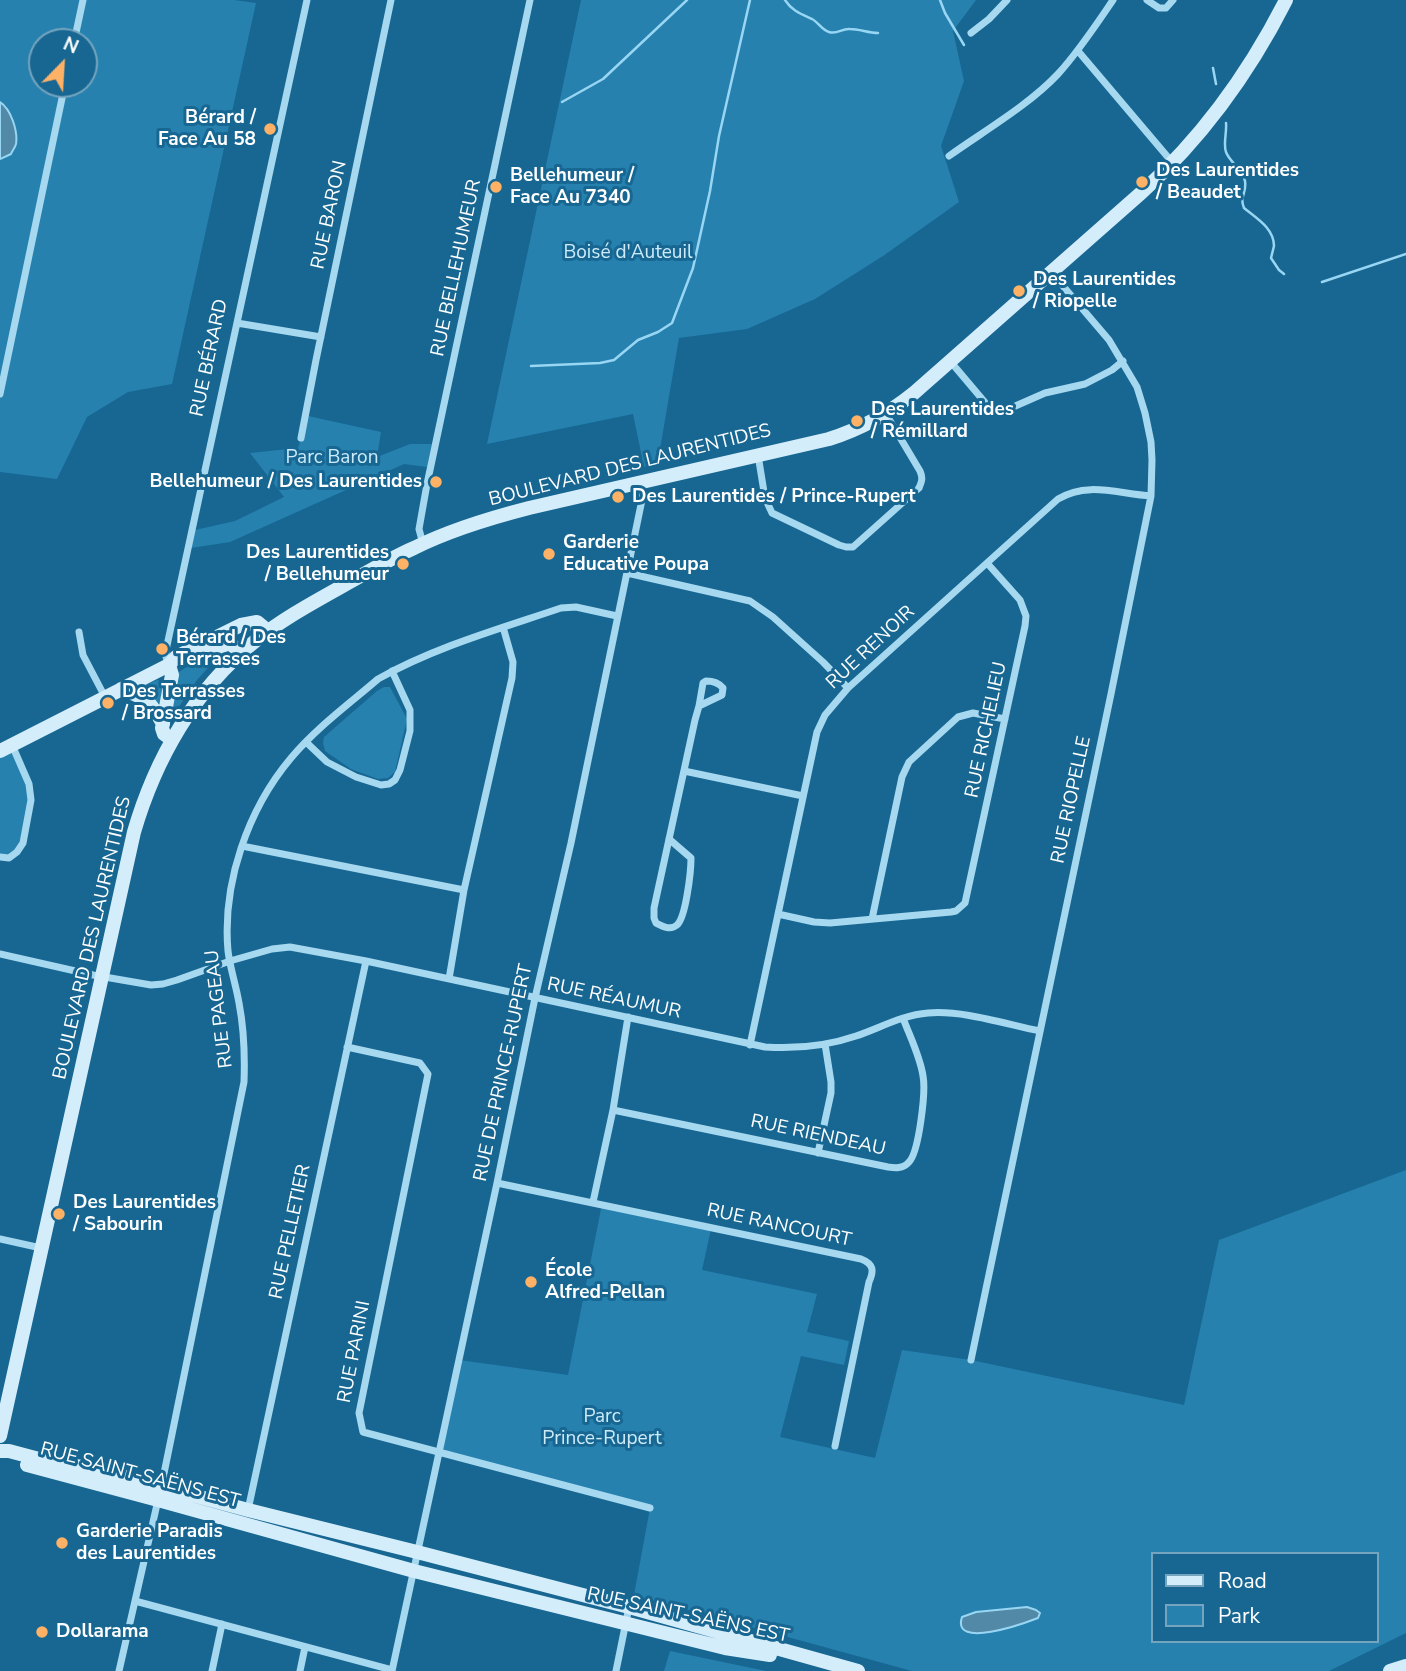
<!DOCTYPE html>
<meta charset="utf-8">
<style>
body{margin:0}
#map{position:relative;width:1406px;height:1671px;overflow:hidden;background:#176792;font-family:"Nunito Sans",sans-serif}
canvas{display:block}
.legend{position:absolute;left:1151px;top:1552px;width:228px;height:91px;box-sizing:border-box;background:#176792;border:2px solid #74a4be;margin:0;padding:9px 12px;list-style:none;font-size:21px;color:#fff}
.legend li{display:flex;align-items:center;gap:14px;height:35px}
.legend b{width:35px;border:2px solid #74a4be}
.north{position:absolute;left:28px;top:28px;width:70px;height:70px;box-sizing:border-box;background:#176792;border:2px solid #74a4be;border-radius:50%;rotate:24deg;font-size:19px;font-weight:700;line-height:28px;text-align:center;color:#fff}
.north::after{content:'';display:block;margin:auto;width:24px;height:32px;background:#ffb165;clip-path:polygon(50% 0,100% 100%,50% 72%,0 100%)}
</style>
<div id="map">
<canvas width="1406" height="1671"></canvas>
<ul class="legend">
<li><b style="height:9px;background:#d4edfb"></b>Road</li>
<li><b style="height:19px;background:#2681af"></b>Park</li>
</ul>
<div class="north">N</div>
</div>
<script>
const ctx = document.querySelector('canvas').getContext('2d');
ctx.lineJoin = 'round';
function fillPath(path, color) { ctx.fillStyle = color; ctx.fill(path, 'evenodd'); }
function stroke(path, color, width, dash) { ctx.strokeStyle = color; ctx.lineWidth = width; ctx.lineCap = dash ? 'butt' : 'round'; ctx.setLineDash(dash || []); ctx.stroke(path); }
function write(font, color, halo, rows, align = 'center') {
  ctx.font = font + ' "Nunito Sans",sans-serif'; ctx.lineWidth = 6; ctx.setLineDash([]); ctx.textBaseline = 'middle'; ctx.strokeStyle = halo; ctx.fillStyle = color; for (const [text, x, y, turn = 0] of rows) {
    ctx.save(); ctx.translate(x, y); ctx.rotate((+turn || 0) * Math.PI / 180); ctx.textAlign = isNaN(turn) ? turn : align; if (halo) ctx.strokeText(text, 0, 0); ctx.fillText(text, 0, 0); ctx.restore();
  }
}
const green = new Path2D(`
 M0 0H234L256 3 172 384 128 392 87 417 57 479 0 472V159L11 154 6 106 0 102ZM42 42H84V84H42Z
 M581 0H976L953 31 964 81 941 146 959 202 883 256 815 299 747 329 679 338 658 461 644 467 633 414 487 444Z
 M308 416 381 432 377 457 410 444H432L427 467 404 464 230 542 191 548 195 530 235 521 284 497 250 453 298 448Z
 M226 648 197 680 170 720 176 674 185 668Z
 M157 680 164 682 160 703 157 702 142 690 144 686Z
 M384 687H390L407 719 395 772 388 778 378 779 351 769 325 751 323 743 324 737 377 691Z
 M12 744 31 800 17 852 0 857V751Z
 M1406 1170V1633L1329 1671H912L634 1595 650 1508 439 1452 459 1360 568 1375 602 1204 711 1229 702 1270 817 1294 807 1332 849 1341 844 1365 801 1356 780 1437 875 1458 902 1350 971 1360 1184 1405 1219 1240ZM1152 1554H1376V1641H1152Z
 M670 1651 766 1671H664Z`);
const water = new Path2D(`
 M0 102C11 109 18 131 16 144 15 148 12 151 11 154L0 159Z
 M1027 1607 1036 1610 1040 1613 1038 1618C1025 1623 951 1650 962 1617L976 1612Z`);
const stream = new Path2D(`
 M785 0C792 11 801 14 812 19 818 22 822 30 829 32 837 35 842 28 850 29 860 29 868 33 878 33
 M940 0 945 13 964 45
 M1213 68 1216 84
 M562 102 603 79 687 0
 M1226 123C1227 132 1223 144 1226 152 1230 163 1243 169 1245 181 1247 194 1239 196 1244 208 1256 218 1274 228 1274 246 1273 250 1272 254 1271 258L1279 270 1284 274
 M1322 282 1406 254
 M531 366 600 363 614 360 638 340 658 332 672 323 693 268 710 191 719 136 750 0`);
const street = new Path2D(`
 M1147 0 1159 8H1166L1173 0
 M971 33 989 19 1007 0
 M74 42 83 0
 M1078 51 1172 162
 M949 156C984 131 1029 105 1058 74 1079 51 1096 25 1113 0
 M237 323 321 337
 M950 361 988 406 995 412 1004 411 1045 393 1085 384 1112 370 1123 361
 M0 394 65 84
 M301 438 316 360 391 0
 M758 455 765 498 772 513 839 545 846 547H853L919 488C922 481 923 478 920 471L886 414
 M423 544 419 529 427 484 530 0
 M627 573 750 601 773 617 823 662 848 688
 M79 632 83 655 105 697
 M169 665 166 657V650L307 0
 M306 742 327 762 356 777 381 785 389 784 395 780 400 770 410 731V710L392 671
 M684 771 803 796
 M669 839 691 858C691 871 686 917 677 925 670 931 662 926 656 923L654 918V908L695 720 699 706 703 683 706 681C713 681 719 683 723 688L722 695 699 706
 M242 846 464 890
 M0 857 9 858 17 852 23 843 31 800 29 784 12 745
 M778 914 814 922 830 923 951 912 956 911 965 903 1025 626 1026 616 1020 600 987 563
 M872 919 902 777 909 762 958 717 973 713 1005 719
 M0 954 93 975 151 985 163 984 177 980 230 961 272 949 290 947 366 961 765 1047C795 1049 827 1046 856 1036 880 1028 902 1015 928 1013 963 1010 1005 1024 1040 1031
 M449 979 464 890 512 678 513 662 503 627
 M750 1045 817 732 825 715 848 688 1058 499C1088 481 1118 494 1151 496
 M347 1047 420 1063 428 1074 359 1413 363 1432 650 1508
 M613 1110 888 1167C895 1168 903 1169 909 1162 919 1152 926 1091 923 1076 920 1056 910 1037 903 1018
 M818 1153 831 1093V1082L825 1044
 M497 1183 861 1259C874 1264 874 1271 869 1282L835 1446
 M593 1202 613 1110 628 1017
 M0 1239 41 1248
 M971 1360 1111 694 1151 496 1152 460 1151 442 1145 413 1137 387 1109 340 1051 272
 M161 1488 244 1082C245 1055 244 1029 239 1003 236 985 230 968 228 951 222 883 248 809 291 758 316 728 349 704 378 679 435 647 499 629 561 608L576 607 617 616
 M248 1510 366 961
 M135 1601 392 1670
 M119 1671 158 1500
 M212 1671 222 1624
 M300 1671 305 1647
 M392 1671 497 1183 535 998 571 843 643 495 642 482
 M616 1671 629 1607`);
const secondary = new Path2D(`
 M203 654 229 643 241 652
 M169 665 172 675 162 728 164 734 172 740
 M121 689C146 698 150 700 163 724
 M0 751 169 665 176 657 241 625 257 622 268 631
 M0 1436 134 832C155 760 194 690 254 642 282 619 316 601 348 583 370 571 391 558 414 548 450 530 490 518 529 508L829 439C861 429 888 414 914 393L1141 193C1202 138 1249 73 1286 0
 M0 1451H9L39 1459 107 1472 248 1510 417 1552 629 1607 858 1671
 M27 1465 158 1500 414 1571 725 1648 770 1655
 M1390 1671 1406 1666`);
const markers = [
 [270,129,7,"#ffb165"],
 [1142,182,7,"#ffb165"],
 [496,187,7,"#ffb165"],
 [1019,291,7,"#ffb165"],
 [857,421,7,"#ffb165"],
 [436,482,7,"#ffb165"],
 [618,497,7,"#ffb165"],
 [549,554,7,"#ffb165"],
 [403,564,7,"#ffb165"],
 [162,649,7,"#ffb165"],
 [108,703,7,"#ffb165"],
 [59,1214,7,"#ffb165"],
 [531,1282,7,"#ffb165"],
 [62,1543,7,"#ffb165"],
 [42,1632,7,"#ffb165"]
];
const poiNames = [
 ["Bérard /",256,118,"right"],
 ["Face Au 58",256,140,"right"],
 ["Des Laurentides",1156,171],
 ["/ Beaudet",1156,193],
 ["Bellehumeur /",510,176],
 ["Face Au 7340",510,198],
 ["Des Laurentides",1033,280],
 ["/ Riopelle",1033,302],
 ["Des Laurentides",871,410],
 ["/ Rémillard",871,432],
 ["Bellehumeur / Des Laurentides",422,482,"right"],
 ["Des Laurentides / Prince-Rupert",632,497],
 ["Garderie",563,543],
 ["Educative Poupa",563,565],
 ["Des Laurentides",389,553,"right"],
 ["/ Bellehumeur",389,575,"right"],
 ["Bérard / Des",176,638],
 ["Terrasses",176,660],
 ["Des Terrasses",122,692],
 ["/ Brossard",122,714],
 ["Des Laurentides",73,1203],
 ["/ Sabourin",73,1225],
 ["École",545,1271],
 ["Alfred-Pellan",545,1293],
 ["Garderie Paradis",76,1532],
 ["des Laurentides",76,1554],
 ["Dollarama",56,1632]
];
const streetNames = [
 ["RUE BARON",330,215,-78],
 ["RUE BELLEHUMEUR",457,268,-78],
 ["RUE BÉRARD",210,358,-78],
 ["BOULEVARD DES LAURENTIDES",630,466,-14],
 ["RUE RENOIR",871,648,-43],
 ["RUE RICHELIEU",987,730,-78],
 ["RUE RIOPELLE",1072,800,-78],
 ["BOULEVARD DES LAURENTIDES",93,938,-77],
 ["RUE RÉAUMUR",614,999,12],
 ["RUE PAGEAU",220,1009,-97],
 ["RUE DE PRINCE-RUPERT",504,1073,-78],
 ["RUE RIENDEAU",818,1136,12],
 ["RUE RANCOURT",779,1226,12],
 ["RUE PELLETIER",291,1232,-78],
 ["RUE PARINI",355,1352,-79],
 ["RUE SAINT-SAËNS EST",140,1476,15],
 ["RUE SAINT-SAËNS EST",688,1616,12]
];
const parkNames = [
 ["Boisé d'Auteuil",628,253],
 ["Parc Baron",332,458],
 ["Parc",602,1417],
 ["Prince-Rupert",602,1439]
];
fillPath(green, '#2681af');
fillPath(water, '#5189a6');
stroke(water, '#98d6f3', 2);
stroke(stream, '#98d6f3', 2.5);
stroke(street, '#a6d8f0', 7);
stroke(secondary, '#d4edfb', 14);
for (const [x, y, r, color] of markers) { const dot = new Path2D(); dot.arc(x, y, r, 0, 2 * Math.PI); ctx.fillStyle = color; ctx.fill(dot); stroke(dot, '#176792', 2.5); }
write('bold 19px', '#fff', '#176792', poiNames, 'left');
write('19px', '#fff', '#176792', streetNames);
write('19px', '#cdecfb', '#176792', parkNames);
</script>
